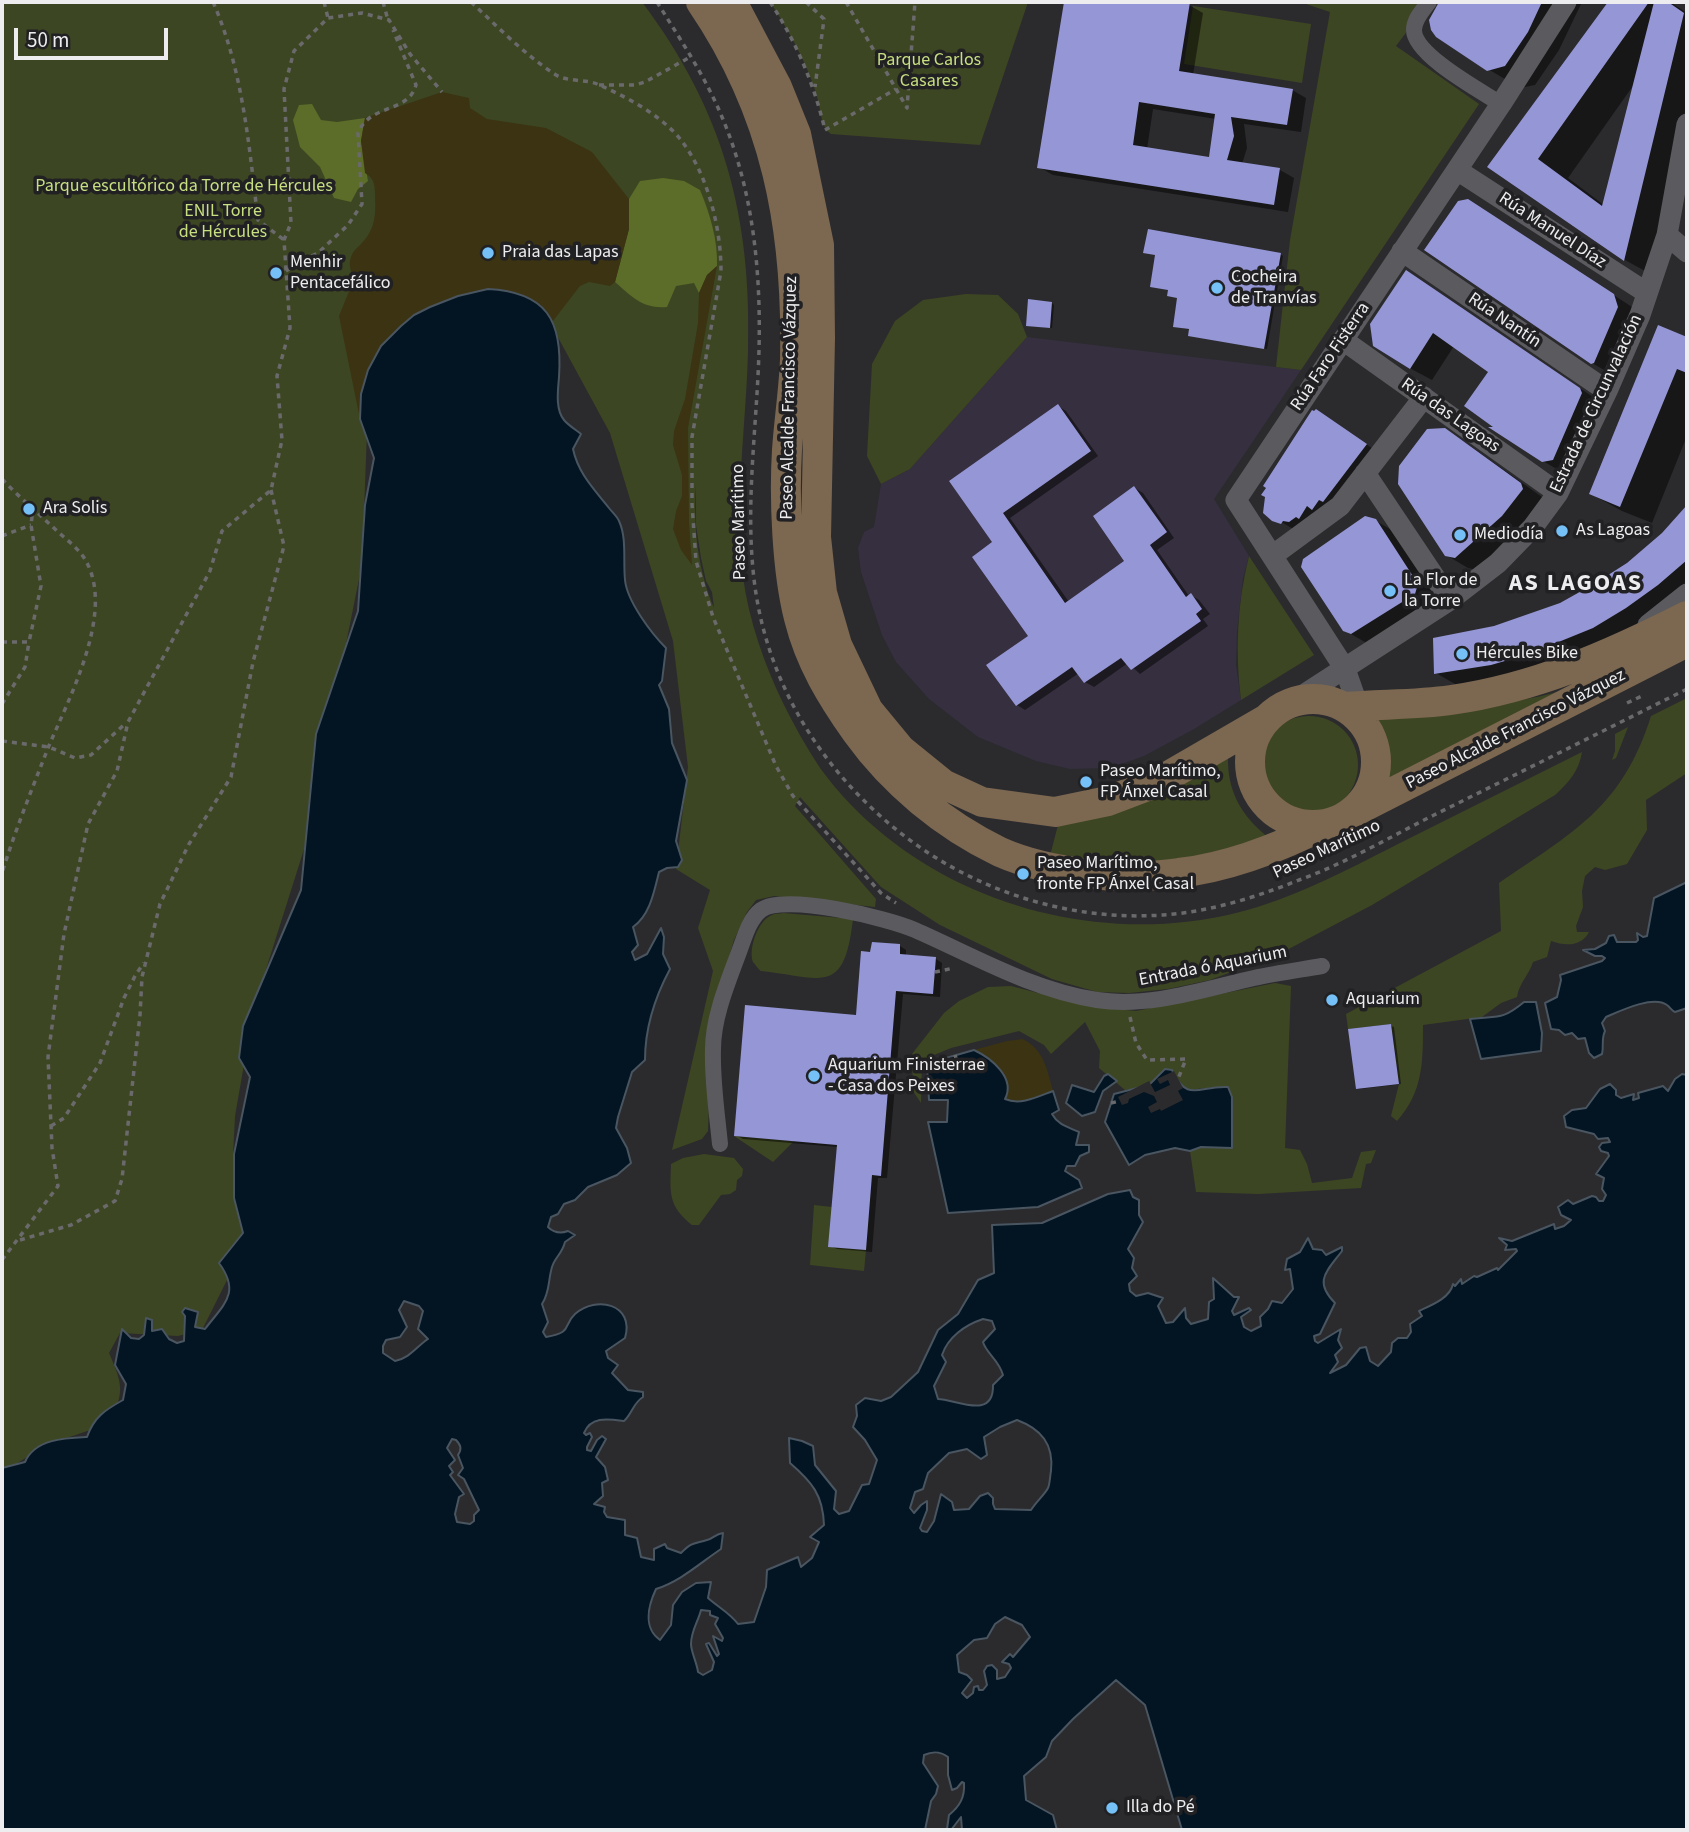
<!DOCTYPE html>
<meta charset="utf-8">
<style>
body{margin:0}
#map{position:relative;width:1689px;height:1832px;overflow:hidden;background:#2b2b2e;font-family:"Source Sans 3",sans-serif}
canvas{display:block}
.frame{position:absolute;inset:0;border:4px solid #ededef;pointer-events:none}
.scale{position:absolute;left:14px;top:28px;width:154px;height:32px;box-sizing:border-box;border:4px solid #ededef;border-top:0;padding-left:9px;font-size:21px;line-height:24px;white-space:nowrap;color:#ededef;-webkit-text-stroke:5px #212124;paint-order:stroke}
</style>
<div id="map">
<canvas width="1689" height="1832"></canvas>
<div class="frame"></div>
<div class="scale">50 m</div>
</div>
<script>
const ctx = document.querySelector('canvas').getContext('2d');
ctx.lineJoin = 'round';
function fillPath(path, color) { ctx.fillStyle = color; ctx.fill(path, 'evenodd'); }
function stroke(path, color, width, dash) { ctx.strokeStyle = color; ctx.lineWidth = width; ctx.lineCap = dash ? 'butt' : 'round'; ctx.setLineDash(dash || []); ctx.stroke(path); }
function write(font, color, halo, rows, align = 'center') {
  ctx.font = font + ' "Source Sans 3",sans-serif'; ctx.lineWidth = 7; ctx.setLineDash([]); ctx.textBaseline = 'middle'; ctx.strokeStyle = halo; ctx.fillStyle = color; for (const [text, x, y, turn = 0] of rows) {
    ctx.save(); ctx.translate(x, y); ctx.rotate((+turn || 0) * Math.PI / 180); ctx.textAlign = isNaN(turn) ? turn : align; if (halo) ctx.strokeText(text, 0, 0); ctx.fillText(text, 0, 0); ctx.restore();
  }
}
const education = new Path2D(`
 M1027 337 1301 370 1214 499 1249 556 1243 578 1237 631 1236 665 1241 700 1194 729 1144 756 1110 768 1070 769 1036 761 978 737 929 699 896 662 882 635 861 572 858 548 864 532 874 527 881 484 910 469Z`);
const green = new Path2D(`
 M2 2H642C724 111 752 217 748 352 746 427 734 502 743 577 749 621 764 663 783 703 794 725 806 747 820 768 913 895 1085 950 1236 913 1292 899 1345 871 1396 845 1458 814 1520 783 1582 752 1579 771 1569 782 1555 795L1372 905 1281 953 1210 980 1168 989 1129 993 1097 992 1052 979 940 925 881 887 800 797 795 806 876 899 875 907 774 896 756 900 747 912 734 940 712 1015 708 1131 702 1139 672 1150 713 971 698 928 710 890 676 869 688 767 673 641 610 433 554 330 368 404 362 564 306 843 254 1007 235 1116 233 1156 244 1246 202 1330 178 1336 120 1333 109 1353C123 1385 125 1393 108 1424L46 1445 2 1473ZM696 485V525L701 558 706 581 712 592 714 608C698 570 693 527 696 485Z
 M770 2H1028L980 145 831 134C821 127 821 112 818 100 810 68 788 29 770 2Z
 M1300 2H1429L1396 46 1479 104 1301 370 1276 367 1290 240 1330 12Z
 M1193 6 1311 24 1302 83 1184 64Z
 M966 294 998 295 1018 314 1027 337 910 469 881 484 867 456 872 364 895 321 923 300Z
 M1249 556 1314 655 1241 700C1235 651 1237 604 1249 556Z
 M1579 686 1389 780V746L1375 716C1447 711 1509 707 1579 686Z
 M1687 698V773L1646 800 1647 830 1627 864 1605 870 1595 867 1585 876 1582 891 1583 907 1576 926 1577 932H1589C1581 947 1565 946 1551 941L1547 957 1533 962C1529 975 1519 983 1517 997L1501 1003 1482 1017 1423 1025C1423 1062 1423 1092 1397 1121L1391 1116 1399 1084 1391 1024 1348 1029 1346 1014 1501 931 1499 883C1573 832 1622 808 1651 716Z
 M1260 765a49 49 0 1 1 98 0a49 49 0 1 1-98 0Z
 M1628 727 1616 758 1612 760 1615 751V734Z
 M1228 756C1227 791 1241 816 1269 838L1163 866 1050 856 1059 821Z
 M783 913 853 919C844 996 824 978 761 971 760 971 754 963 753 962 748 949 758 920 772 915 775 913 780 914 783 913Z
 M1275 983 1291 986 1285 1148 1300 1150 1307 1164 1312 1183 1352 1178 1361 1152 1376 1150 1371 1163 1366 1164 1361 1188 1259 1194 1196 1192 1190 1151 1201 1147H1232L1218 1087 1186 1090 1172 1070 1150 1083 1149 1082 1135 1089 1125 1090 1099 1068 1100 1051 1085 1022 1051 1054 1044 1045 1019 1031 951 1048 922 1060 921 1103 913 1091 912 1054 944 1013 959 1001 988 987 1011 986 1088 1006 1136 1011Z
 M734 1136 794 1141 773 1162Z
 M704 1154 734 1158 743 1169 742 1176 737 1180 736 1190 730 1194 721 1195 699 1225H692C668 1206 670 1193 671 1164L683 1158Z
 M814 1205 832 1207 866 1250 864 1271 810 1265Z`);
const forest = new Path2D(`
 M312 104 321 120 337 122 365 118 361 141 368 181 358 189 351 202 334 198 320 167 300 147 293 120 299 105Z
 M663 178 684 181 700 190C710 214 718 240 717 266L707 275 699 293 694 283 676 286 667 307C643 309 632 297 615 282L629 229V199L640 181Z`);
const sand = new Path2D(`
 M442 92 469 98 470 108 487 119 546 128 592 152 629 199V229L615 282 610 286 589 282 580 286 553 321 520 306 382 370 360 419 339 316 354 279C351 271 348 265 351 257 353 251 357 248 361 244 375 230 376 215 375 197 375 186 375 179 365 173L361 141 365 118Z
 M717 266 688 428 689 522 692 565 681 550 673 529 676 511 682 496V475L673 445 674 431 685 399 698 323 699 293 707 275Z
 M1023 1039C1044 1050 1047 1069 1053 1091 1038 1096 1021 1106 1005 1098L1008 1094 982 1053 974 1050 1007 1041Z`);
const water = new Path2D(`
 M488 289C546 292 563 320 559 377 558 390 555 409 564 420 568 425 576 430 581 434L573 449C578 473 594 489 609 508 612 512 617 516 619 521 627 538 623 561 625 580 627 601 651 633 666 648L662 681 659 685 669 709 672 743 687 780 676 841 682 860 678 867 667 868 659 872C654 892 650 915 633 927L638 945 632 952 635 960 647 954 661 928 664 937 663 954 670 969C655 997 645 1028 645 1060L632 1072 618 1117 616 1128 627 1148 631 1163 617 1175 588 1187 575 1200 564 1204 558 1214 551 1217 548 1227C554 1233 560 1234 568 1231L575 1235 565 1242C562 1254 555 1257 552 1267 548 1280 550 1292 542 1304L548 1322 543 1332 546 1337C574 1332 562 1326 575 1314 596 1295 635 1304 625 1338L606 1351 608 1358 618 1365 612 1373 628 1390 643 1392V1397C633 1403 632 1414 624 1421 608 1419 591 1416 584 1433L586 1435 590 1433 592 1437 587 1447V1450L591 1451 597 1440 602 1436 606 1439 596 1457 605 1467 608 1480 602 1483 603 1496 594 1504 605 1507 604 1512 607 1517 625 1520V1535L637 1538 641 1557 654 1560V1549L665 1544 667 1548 681 1553C692 1542 693 1544 707 1540 713 1539 715 1534 723 1533L721 1549C700 1563 681 1581 656 1589 648 1606 643 1628 660 1640L671 1625 673 1605 682 1592 696 1583 711 1582 708 1598C718 1607 730 1613 738 1624L754 1622 766 1587 767 1570 798 1557 801 1567 812 1558 819 1542 810 1537 824 1525C823 1495 812 1482 790 1463L789 1438 802 1441 813 1446 815 1465 836 1491 834 1509 839 1514 849 1511 862 1485 869 1484 877 1460 865 1440 853 1427 857 1416 856 1405 865 1398 881 1401 891 1397 918 1372 938 1330 958 1314 978 1280 994 1273 992 1225 1042 1223 1108 1194 1130 1190 1133 1197 1139 1200V1215L1143 1222 1128 1249 1134 1258 1132 1268 1137 1276 1129 1284 1130 1291 1136 1296 1148 1293 1163 1298 1158 1306 1166 1323 1173 1322 1185 1308 1186 1318 1191 1324 1208 1319 1209 1302 1214 1299 1213 1278 1234 1297H1239L1232 1311 1234 1315 1249 1308 1251 1310 1241 1317 1244 1327 1251 1331 1261 1326 1260 1317 1268 1309 1272 1301 1282 1303 1293 1289 1290 1269 1285 1270 1287 1259 1300 1252 1308 1238 1313 1249 1322 1250 1326 1255 1342 1247V1251C1327 1271 1313 1281 1335 1303L1320 1334 1314 1336 1315 1341 1318 1343 1341 1329 1338 1340 1342 1348 1335 1355 1338 1362 1330 1373 1346 1365 1360 1348 1366 1347 1370 1361 1378 1366 1391 1352 1392 1343 1398 1338H1407L1411 1332 1410 1324 1422 1316 1419 1311C1432 1305 1450 1298 1453 1284L1455 1286 1461 1279 1462 1284 1474 1276 1477 1277 1497 1268 1498 1270 1517 1251 1516 1249 1505 1250 1507 1245 1499 1238 1512 1241 1554 1224 1555 1229 1564 1226 1571 1220 1561 1215 1558 1207 1568 1200 1573 1204 1592 1196 1596 1197 1599 1201H1603L1606 1195 1602 1189 1604 1178 1596 1174 1609 1156 1608 1153 1601 1151 1599 1147 1602 1143 1610 1142 1608 1138 1598 1139 1594 1134 1566 1127 1564 1116 1572 1110 1586 1108 1600 1089 1610 1084 1616 1090V1095L1621 1098 1634 1094 1633 1100 1639 1098 1638 1093 1663 1086 1668 1091 1675 1079 1682 1074 1687 1075V1830H1182L1145 1705 1116 1680 1073 1719 1052 1741 1046 1757 1024 1776 1026 1800 1053 1815 1057 1830H962L961 1817 951 1830 947 1829 949 1815C960 1806 965 1797 964 1783L962 1782 957 1788 952 1790 948 1775V1757C940 1751 933 1751 924 1755L923 1763 938 1786 936 1794 931 1801 925 1830H2V1468L25 1462C35 1439 65 1438 87 1437 94 1417 105 1410 123 1400L126 1384 115 1365 122 1329 131 1338 139 1339 144 1335 146 1318 152 1320V1331L162 1329 169 1339 177 1343 184 1341 185 1316 182 1312 185 1308 198 1312 195 1327 205 1329C224 1304 241 1293 219 1263L243 1233 234 1198V1154L250 1077 239 1058 243 1026 301 890 316 734 358 611 365 505 374 458 360 419 361 394 368 370 381 346 401 326 414 315 430 307 458 296ZM404 1301 419 1306 423 1311 418 1329 428 1339C416 1347 410 1358 395 1361L383 1353V1346L386 1340 400 1337 407 1327 399 1310ZM983 1319 992 1321 995 1329 983 1342C986 1353 999 1360 1003 1375L993 1385C994 1421 955 1399 938 1399L934 1386 946 1362 942 1355C948 1337 965 1325 983 1319ZM1017 1420C1041 1429 1054 1444 1051 1471 1050 1475 1050 1484 1048 1488 1045 1494 1036 1502 1031 1510L995 1509 993 1504V1498L988 1493 980 1496 969 1509 954 1510 952 1502 941 1494 934 1521 927 1532 922 1531 920 1528 927 1510V1501L921 1505 914 1513 910 1508 915 1492 923 1489 928 1473 949 1453 967 1449 981 1459 987 1455 984 1437 1000 1427ZM452 1439 456 1440C461 1445 462 1449 458 1455L463 1468 458 1475 464 1479 479 1510 474 1515V1521L470 1524 457 1522 455 1514 459 1497 464 1494 450 1475 453 1472 449 1466 455 1460 447 1448ZM701 1610 710 1611V1615L718 1618 715 1624 723 1638 722 1641 713 1636 719 1654 717 1656 709 1643 706 1644 714 1662 712 1670 703 1675 698 1672C697 1663 691 1652 691 1644 691 1631 698 1622 701 1610ZM1005 1617 1022 1625 1030 1637 1013 1657 1010 1654 1002 1662 1009 1664 1011 1668 1005 1677 997 1679V1670L992 1665 987 1666 984 1671 987 1685 983 1690H979L978 1686 974 1687 973 1693 967 1698 962 1693 972 1680 967 1675 959 1672 957 1655 974 1640 987 1638 995 1624Z
 M1687 882V1008L1675 1012C1672 1011 1670 1007 1667 1005 1653 995 1620 1011 1606 1017L1602 1023 1605 1031C1601 1039 1604 1046 1602 1054L1594 1058 1589 1053 1585 1038 1578 1039 1572 1033 1565 1035 1559 1030 1551 1029 1545 1003 1557 997 1561 980 1560 975 1602 961 1605 958 1602 956H1595L1583 950 1595 949 1606 943 1609 936 1614 935 1617 942H1636L1638 940 1637 933 1643 937 1647 936 1654 898Z
 M1524 1002H1536L1542 1033 1541 1051 1481 1059 1470 1019C1496 1015 1500 1022 1524 1002Z
 M974 1050C991 1058 1016 1078 1005 1099 1021 1106 1039 1096 1053 1091L1059 1110 1052 1114C1058 1125 1068 1127 1079 1132L1076 1145H1089V1152L1080 1156 1075 1166H1067L1065 1171 1079 1180 1082 1188 1038 1207 948 1213 928 1122H947L948 1100H929L927 1065 939 1060Z
 M1165 1069 1172 1070C1188 1104 1199 1085 1228 1087L1232 1097V1148L1201 1147 1190 1151 1175 1148 1145 1155 1129 1165 1105 1122 1114 1094 1149 1085Z
 M1108 1074 1117 1081 1103 1091 1095 1112 1082 1116 1066 1103 1072 1085 1094 1092 1104 1076Z`);
const pier = new Path2D(`
 M1174 1071 1183 1088 1178 1091 1183 1100 1161 1111 1160 1109 1151 1113 1148 1107 1157 1102 1154 1096 1144 1092 1129 1099 1128 1103 1122 1105 1118 1097 1149 1081 1155 1092 1170 1085 1168 1080 1160 1084 1157 1079Z`);
const shadow = new Path2D(`
 M1066 2H1170L1189 5 1203 13 1193 75 1292 90 1306 98 1301 132 1244 124 1247 148 1242 164 1280 170 1294 178 1288 212 1053 175 1039 167ZM1153 109 1216 119 1210 159 1147 149Z
 M1442 2H1582L1559 50 1535 85 1520 88 1488 69 1430 20Z
 M1610 2H1670L1687 13V146L1656 277 1625 260 1490 167ZM1635 83 1604 205 1568 178Z
 M1487 212 1632 307 1611 374 1592 363Z
 M1280 254 1283 256 1267 349 1193 336 1191 330 1177 327Z
 M1407 272 1602 403 1565 474 1543 461 1490 372 1454 346 1432 380 1402 364Z
 M1052 303 1054 305 1052 328 1030 326Z
 M1659 328 1687 339V436L1652 523 1622 511 1591 494Z
 M1058 406 1066 411 1098 456 1010 518 1069 602 1127 561 1135 488 1143 493 1174 538 1157 550 1189 596 1191 595 1199 600 1210 614 1203 619 1208 626 1140 674 1128 663 1094 687 1085 682 1079 673 1025 710 1017 705 1030 636 995 543 951 481Z
 M1316 411 1387 458 1303 535 1265 512Z
 M1444 430 1466 443 1542 497 1543 502 1477 570 1468 568 1446 555Z
 M1687 508V605L1658 626 1467 691 1436 673 1519 621 1560 605 1628 564 1664 534Z
 M1376 521 1402 536 1443 600 1370 645 1344 630Z
 M900 946 906 950V956L936 959 942 963 940 997 903 994 887 1178H878L872 1252 837 1249 830 1246 838 1147 743 1139 736 1135 858 1017 871 954Z
 M1391 1026 1394 1027 1401 1084 1360 1089 1357 1088Z`);
const building = new Path2D(`
 M1064 2H1190L1179 71 1293 89 1287 125 1231 117 1234 136 1227 160 1280 168 1274 205 1037 168ZM1139 102 1215 114 1209 157 1133 145Z
 M1439 2H1542L1528 32 1505 66 1487 71 1436 37 1431 30 1429 20Z
 M1608 2H1649L1538 159 1602 206 1654 2H1668L1684 13 1624 261 1487 167Z
 M1468 199 1614 294 1618 307 1594 363 1591 364 1424 250 1458 201Z
 M1148 229 1281 253 1264 349 1188 336 1189 329 1173 327 1177 298 1167 296 1168 290 1150 287 1155 255 1143 253Z
 M1406 270 1580 388 1582 393 1553 460 1542 462 1488 427H1493L1464 406 1488 372 1433 333 1410 369 1373 346 1370 324Z
 M1028 299 1052 302 1050 328 1026 326Z
 M1658 325 1687 337V373L1677 369 1620 507 1589 494Z
 M1058 404 1091 451 1003 513 1065 603 1124 561 1093 516 1134 486 1167 532 1150 545 1186 597 1191 593 1202 609 1196 614 1201 621 1131 670 1121 658 1084 683 1072 667 1016 706 986 665 1028 636 972 557 992 542 949 481Z
 M1316 409 1367 444 1323 502 1319 500 1312 510 1307 506 1299 519 1296 517 1289 522 1283 521 1281 524 1272 521 1263 513 1265 497 1261 495 1266 488 1263 486 1312 410 1314 411Z
 M1445 428 1521 483 1523 489 1502 516 1455 558 1445 556 1398 484 1399 466 1427 429Z
 M1687 505V560L1658 585 1626 608 1593 628 1529 654 1491 665 1434 674 1433 638 1494 626 1560 603 1594 584 1627 563 1662 533Z
 M1365 516 1376 519 1418 584 1415 594 1351 634 1343 631 1301 567 1303 559Z
 M872 942 900 944V954L936 957 933 994 896 991 881 1176 872 1175 866 1250 828 1247 837 1145 734 1136 745 1005 856 1015 861 951 870 952Z
 M1391 1024 1399 1084 1356 1089 1348 1029Z`);
const path = new Path2D(`
 M213 2C243 70 249 146 258 220L284 240
 M324 2 328 18
 M383 2 388 20
 M471 2C498 27 525 55 556 75 568 82 585 79 597 84 627 97 661 115 681 140 708 175 721 228 721 271L692 437V504L696 561 713 617 776 766 793 796 881 893 896 903
 M657 2C680 39 705 76 722 117 753 190 761 271 759 350 757 427 745 502 754 579 765 675 814 759 886 821 962 887 1063 922 1163 915 1209 912 1257 897 1299 880 1346 863 1390 837 1434 815 1519 773 1603 731 1687 689
 M770 2C796 41 814 84 825 130
 M806 2 824 19 815 87
 M846 2 907 108 915 2
 M599 85H635L645 82 692 56
 M825 130 896 89
 M286 271 302 260 318 253 348 225 362 204 358 133C370 103 408 114 416 85L393 30
 M2 479C19 497 38 513 56 530 68 541 82 551 88 565 113 617 68 700 48 748 32 789 15 831 2 873
 M2 536 31 525
 M2 642H29L41 586 31 525 33 509
 M1627 703 1644 695
 M2 704 25 667 29 642
 M2 741 49 747 75 758 91 755 126 723
 M1341 845 1356 837
 M935 972 954 968
 M1130 1017 1136 1043 1147 1060 1186 1059 1178 1079
 M955 1055 960 1071
 M1111 1103 1120 1101
 M51 1126 64 1118 100 1063 124 998 136 974 144 963
 M20 1240 71 1225 115 1201 122 1179 140 1015 142 977 160 904 189 844 231 777 253 662 284 546 271 490
 M2 1260 58 1186 52 1148 48 1057 64 934 88 824 117 771 128 722 210 571 222 531 271 490 282 440 277 376 290 328 284 240 291 223 284 89 294 51 328 18 362 13 389 20 410 54 442 92`);
const pedestrian = new Path2D(`
 M1429 2C1423 10 1414 19 1414 30 1414 55 1481 91 1501 104
 M720 1144C717 1113 712 1081 713 1049 713 1017 728 982 739 952 744 939 749 919 761 910 784 893 888 918 915 930 974 956 1032 990 1097 1000 1149 1008 1205 989 1254 978 1276 973 1299 970 1322 966`);
const minor = new Path2D(`
 M1457 170 1647 293
 M1667 235 1687 252
 M1402 251 1607 391
 M1343 340 1558 493
 M1365 473 1450 600
 M1272 556 1340 506 1424 397
 M1648 625 1687 594
 M1294 701 1450 600 1498 563 1533 527 1558 493 1607 391 1640 315 1667 235 1687 124
 M1360 720 1358 706 1345 669 1236 500 1501 104 1566 2`);
const secondary = new Path2D(`
 M701 2C776 112 798 228 795 359 794 389 789 420 787 450 784 499 787 571 799 618 810 662 831 696 857 733 893 783 944 825 1000 852 1050 874 1126 881 1179 873 1230 867 1281 847 1326 824
 M732 2 777 87 796 134 819 245 820 338 816 537 822 593 837 645 868 710 901 750 943 784 982 802 1055 812 1108 801 1158 782 1265 720
 M1250 762a63 63 0 1 1 126 0a63 63 0 1 1-126 0Z
 M1345 707C1380 704 1416 705 1451 700 1536 688 1612 654 1687 616
 M1354 812 1687 642`);
const markers = [
 [488,253,7,"#75c0f6"],
 [276,273,7,"#75c0f6"],
 [1217,288,7,"#75c0f6"],
 [29,509,7,"#75c0f6"],
 [1562,531,7,"#75c0f6"],
 [1460,535,7,"#75c0f6"],
 [1390,591,7,"#75c0f6"],
 [1462,654,7,"#75c0f6"],
 [1086,782,7,"#75c0f6"],
 [1023,874,7,"#75c0f6"],
 [1332,1000,7,"#75c0f6"],
 [814,1076,7,"#75c0f6"],
 [1112,1808,7,"#75c0f6"]
];
const parkNames = [
 ["Parque Carlos",929,61],
 ["Casares",929,82],
 ["Parque escultórico da Torre de Hércules",184,187],
 ["ENIL Torre",223,212],
 ["de Hércules",223,233]
];
const streetNames = [
 ["Rúa Manuel Díaz",1552,231,33],
 ["Rúa Nantín",1504,321,34],
 ["Rúa Faro Fisterra",1331,357,-56],
 ["Paseo Alcalde Francisco Vázquez",790,398,-89],
 ["Estrada de Circunvalación",1597,404,-65],
 ["Rúa das Lagoas",1450,416,35],
 ["Paseo Marítimo",740,522,-91],
 ["Paseo Alcalde Francisco Vázquez",1516,730,-27],
 ["Paseo Marítimo",1327,850,-25],
 ["Entrada ó Aquarium",1213,967,-11]
];
const poiNames = [
 ["Praia das Lapas",502,253],
 ["Menhir",290,263],
 ["Pentacefálico",290,284],
 ["Cocheira",1231,278],
 ["de Tranvías",1231,299],
 ["Ara Solis",43,509],
 ["As Lagoas",1576,531],
 ["Mediodía",1474,535],
 ["La Flor de",1404,581],
 ["la Torre",1404,602],
 ["Hércules Bike",1476,654],
 ["Paseo Marítimo,",1100,772],
 ["FP Ánxel Casal",1100,793],
 ["Paseo Marítimo,",1037,864],
 ["fronte FP Ánxel Casal",1037,885],
 ["Aquarium",1346,1000],
 ["Aquarium Finisterrae",828,1066],
 ["- Casa dos Peixes",828,1087],
 ["Illa do Pé",1126,1808]
];
const districtNames = [
 ["AS LAGOAS",1576,585]
];
fillPath(education, '#362f3f');
fillPath(green, '#3d4622');
fillPath(forest, '#5c6c29');
fillPath(sand, '#3b3312');
fillPath(water, '#031422');
stroke(water, '#495560', 2);
fillPath(pier, '#2b2b2e');
fillPath(shadow, '#0007');
fillPath(building, '#9596d6');
stroke(path, '#6a6a6c', 3.5, [5, 5]);
stroke(pedestrian, '#5b5b5f', 16);
stroke(minor, '#5b5b5f', 21);
stroke(secondary, '#7c6750', 30);
for (const [x, y, r, color] of markers) { const dot = new Path2D(); dot.arc(x, y, r, 0, 2 * Math.PI); ctx.fillStyle = color; ctx.fill(dot); stroke(dot, '#212124', 2.5); }
write('18px', '#c7df80', '#212124', parkNames);
write('18px', '#ededef', '#212124', streetNames);
write('18px', '#ededef', '#212124', poiNames, 'left');
ctx.letterSpacing = '2px';
write('bold 24px', '#ededef', '#212124', districtNames);
ctx.letterSpacing = '0px';
</script>
